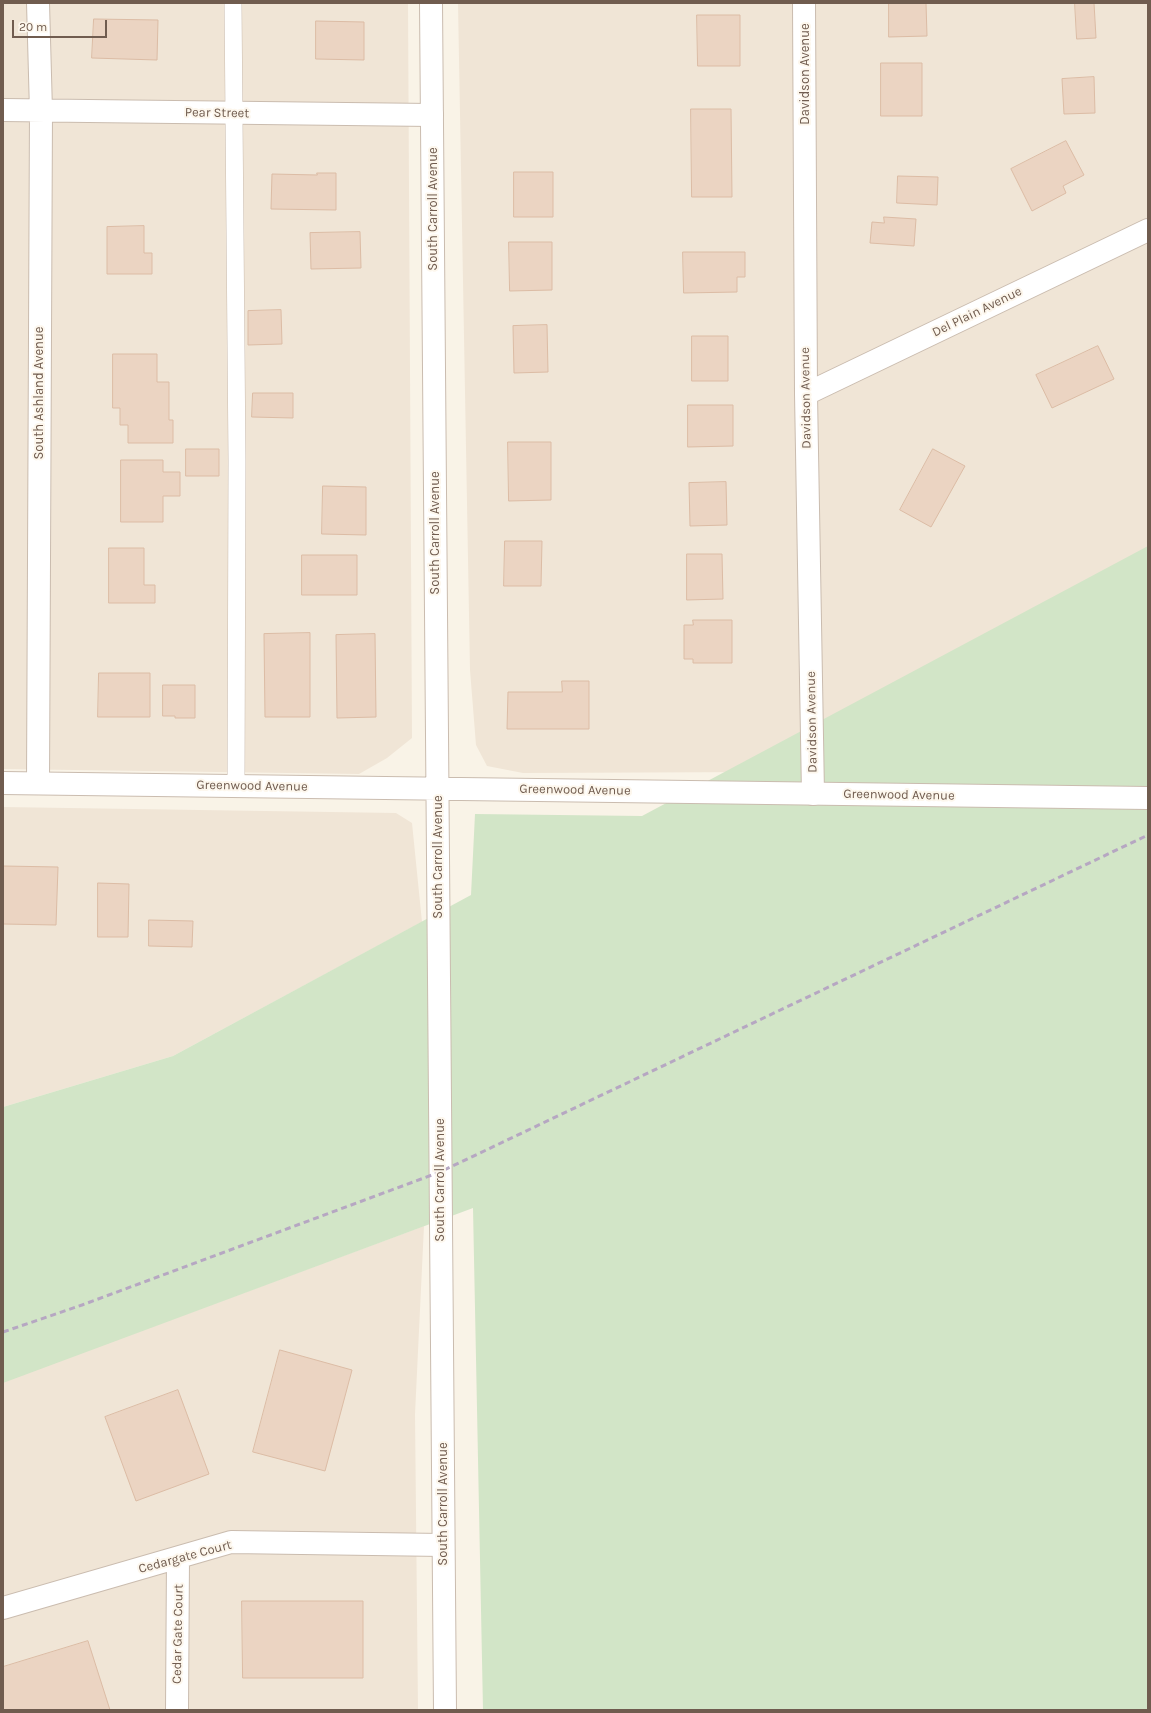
<!DOCTYPE html>
<style>
body{margin:0}
#map{position:relative;width:1151px;height:1713px;overflow:hidden;background:#f9f3e7;font-family:Karla,sans-serif}
canvas{display:block}
.frame{position:absolute;inset:0;border:4px solid #705c4f;pointer-events:none}
.scale{position:absolute;left:12px;top:20px;width:95px;height:18px;box-sizing:border-box;border:2px solid #705c4f;border-top:0;padding-left:5px;font-size:12px;line-height:14px;white-space:nowrap;color:#705c4f;-webkit-text-stroke:3px #fdf7ed;paint-order:stroke}
</style>
<div id="map">
<canvas width="1151" height="1713"></canvas>
<div class="frame"></div>
<div class="scale">20 m</div>
</div>
<script>
const ctx = document.querySelector('canvas').getContext('2d');
ctx.lineJoin = 'round';
function fillPath(path, color) { ctx.fillStyle = color; ctx.fill(path, 'evenodd'); }
function stroke(path, color, width, dash) { ctx.strokeStyle = color; ctx.lineWidth = width; ctx.lineCap = dash ? 'butt' : 'round'; ctx.setLineDash(dash || []); ctx.stroke(path); }
function write(font, color, halo, rows, align = 'center') {
  ctx.font = font + ' Karla,sans-serif'; ctx.lineWidth = 4; ctx.setLineDash([]); ctx.textBaseline = 'middle'; ctx.strokeStyle = halo; ctx.fillStyle = color; for (const [text, x, y, turn = 0] of rows) {
    ctx.save(); ctx.translate(x, y); ctx.rotate((+turn || 0) * Math.PI / 180); ctx.textAlign = isNaN(turn) ? turn : align; if (halo) ctx.strokeText(text, 0, 0); ctx.fillText(text, 0, 0); ctx.restore();
  }
}
const residential = new Path2D(`
 M3 3H408L412 738 387 758 359 774 3 769Z
 M458 3H1148V575L764 772 523 773 487 766 476 745 470 670Z
 M3 807 396 813 412 823 422 922 173 1056 3 1107Z
 M424 1226 415 1414 418 1710H3V1382Z`);
const green = new Path2D(`
 M1148 546V1710H483L473 1208 3 1383V1107L173 1056 471 895 475 814 642 816Z`);
const building = new Path2D(`
 M889 3H926L927 36 889 37Z
 M1075 3H1094L1096 38 1077 39Z
 M697 15H740V66H698Z
 M94 19 158 20 157 60 92 58Z
 M316 21 364 22V60L316 59Z
 M881 63H922V116H881Z
 M1094 77 1095 113 1064 114 1062 79Z
 M691 109H731L732 197H692Z
 M1066 141 1084 175 1063 186 1066 193 1032 211 1011 169Z
 M514 172H553V217H514Z
 M317 173H336V210L271 209 272 174 317 175Z
 M898 176 938 177 937 205 897 203Z
 M884 217 916 219 914 246 870 243 872 222 884 223Z
 M144 226V253H152V274H107V227Z
 M360 232 361 268 311 269 310 233Z
 M509 242H552V290L510 291Z
 M683 252H745V277H737V292L684 293Z
 M281 310 282 344 248 345V311Z
 M547 325 548 372 514 373 513 326Z
 M692 336H728V381H692Z
 M1098 346 1114 379 1052 408 1036 375Z
 M113 354H157V382H169V420H173V443H128V425H120V408H113Z
 M253 393H293V418L252 417Z
 M688 405H733V446L688 447Z
 M508 442H551V500L509 501Z
 M186 449H219V476H186Z
 M933 449 965 466 931 527 900 510Z
 M121 460H163V472H180V496H163V522H121Z
 M726 482 727 525 690 526 689 483Z
 M323 486 366 487V535L322 534Z
 M505 541H542L541 586H504Z
 M109 548H144V585H155V603H109Z
 M687 554H722L723 599 687 600Z
 M302 555H357V595H302Z
 M693 620H732V663H693V659H684V625H693Z
 M310 633V717H265L264 634Z
 M375 634 376 717 337 718 336 635Z
 M99 673H150V717H98Z
 M562 681H589V729H507L508 692H562Z
 M163 685H195V718H175V716H163Z
 M3 866 58 867 56 925 3 924Z
 M98 883 129 884 128 937H98Z
 M149 920 193 921 192 947 149 946Z
 M280 1350 352 1370 325 1471 253 1452Z
 M178 1390 209 1474 136 1501 105 1417Z
 M242 1601H363V1678H243Z
 M88 1641 110 1710H3V1667Z`);
const service = new Path2D(`
 M233 3 237 461 236 786`);
const minor = new Path2D(`
 M804 3 806 394 813 794
 M3 110 432 115
 M806 394 1148 230
 M38 783 41 111 38 3
 M3 1608 231 1542 443 1545
 M177 1710 178 1558`);
const tertiary = new Path2D(`
 M431 3 445 1710
 M3 783 1148 798`);
const rail = new Path2D(`
 M3 1332 82 1305 440 1172 1148 835`);
const streetNames = [
 ["Davidson Avenue",805,74,-90],
 ["Pear Street",217,113,1],
 ["South Carroll Avenue",433,209,-90],
 ["Del Plain Avenue",977,312,-26],
 ["South Ashland Avenue",39,393,-90],
 ["Davidson Avenue",806,398,-91],
 ["South Carroll Avenue",435,533,-90],
 ["Davidson Avenue",812,722,-91],
 ["Greenwood Avenue",252,786,1],
 ["Greenwood Avenue",575,790,1],
 ["Greenwood Avenue",899,795,1],
 ["South Carroll Avenue",438,857,-90],
 ["South Carroll Avenue",440,1180,-90],
 ["South Carroll Avenue",443,1504,-90],
 ["Cedargate Court",185,1557,-15],
 ["Cedar Gate Court",178,1634,-89]
];
fillPath(residential, '#f0e5d6');
fillPath(green, '#d2e5c7');
fillPath(building, '#ebd4c2');
stroke(building, '#dcbca5', 1);
stroke(service, '#cabcaf', 18);
stroke(minor, '#cabcaf', 24);
stroke(tertiary, '#cabcaf', 24);
stroke(service, '#fff', 17);
stroke(minor, '#fff', 22);
stroke(tertiary, '#fff', 22);
stroke(rail, '#b6a7c2', 3, [6, 4]);
write('13px', '#705c4f', '#fdf7ed', streetNames);
</script>
